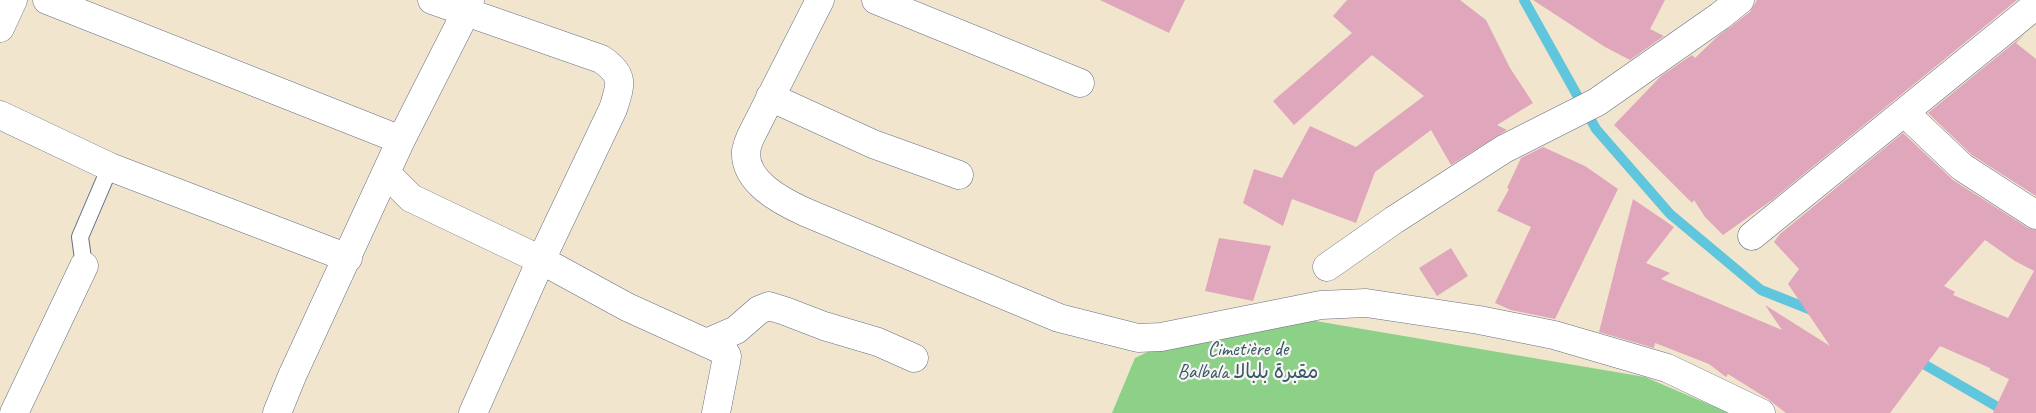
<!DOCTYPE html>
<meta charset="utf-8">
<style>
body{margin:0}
canvas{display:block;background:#f1e5cd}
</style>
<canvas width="2036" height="413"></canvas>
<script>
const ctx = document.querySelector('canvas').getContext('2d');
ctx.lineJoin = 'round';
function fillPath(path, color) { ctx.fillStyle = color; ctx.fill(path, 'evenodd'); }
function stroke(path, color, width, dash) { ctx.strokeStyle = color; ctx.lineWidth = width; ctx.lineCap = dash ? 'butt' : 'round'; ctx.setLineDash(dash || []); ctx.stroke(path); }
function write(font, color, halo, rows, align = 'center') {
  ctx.font = font + ' Caveat,"Playpen Sans Arabic",sans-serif'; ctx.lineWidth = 4.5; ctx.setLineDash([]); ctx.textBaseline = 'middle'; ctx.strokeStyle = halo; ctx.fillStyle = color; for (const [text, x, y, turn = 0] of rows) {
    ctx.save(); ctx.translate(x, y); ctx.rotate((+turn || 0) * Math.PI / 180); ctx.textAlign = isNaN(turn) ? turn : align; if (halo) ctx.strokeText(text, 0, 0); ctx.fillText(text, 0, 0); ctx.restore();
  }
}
const green = new Path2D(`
 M1239 308 1645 377 1729 413H1112L1135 358Z`);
const stream = new Path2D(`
 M1524 0 1596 129 1670 214 1761 290 1814 311
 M1915 359 2008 413`);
const building = new Path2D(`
 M1100 0H1185L1169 33Z
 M1347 0H1460L1486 20 1510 68 1533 103 1497 125 1507 130 1451 165 1431 130 1375 172 1356 223 1292 199 1283 226 1243 203 1254 169 1282 178 1310 126 1356 147 1424 96 1372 55 1294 125 1273 101 1352 33 1333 16Z
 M1533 0H1665L1650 29 1664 36 1630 60 1605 47Z
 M1757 0H2017L1772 200 1723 235 1705 217 1694 200 1692 203 1614 125 1661 76 1692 55 1695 58 1717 37 1750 12Z
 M2025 34 2016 43 2036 59V196L1972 155 1928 113Z
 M1903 133 1953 180 2028 228 2036 230V413H1993L2009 379 1990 370V368L1940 346 1890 413H1786L1768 399 1728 374 1726 377 1709 364 1655 343 1654 348 1599 332 1633 199 1674 227 1646 263 1670 273 1661 279 1782 330 1765 305 1830 346 1788 284 1799 269 1774 242 1780 234ZM1985 240 2015 261 2034 271 2008 318 1953 295 1955 292 1944 286Z
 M1543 147 1585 166 1618 189 1555 319 1511 310 1495 303 1531 227 1497 211 1509 189 1507 188 1521 158Z
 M1219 238 1271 246 1253 301 1205 291Z
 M1451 248 1468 276 1437 296 1419 268Z`);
const lane = new Path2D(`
 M84 266 80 237 110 167`);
const street = new Path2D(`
 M47 0 401 140
 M432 0 601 59C625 75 621 84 613 109L541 260 473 413
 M820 0 751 136C749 140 747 146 746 151 744 182 781 201 805 212L1059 318 1138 338 1161 337 1321 305 1366 303 1479 320 1554 335 1667 368 1761 413
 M876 0 1080 83
 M0 28 13 0
 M770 97 873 144 959 175
 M1905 113 1962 167 2036 215
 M0 115 110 167 348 258
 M386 173 411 198 541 260 627 307 724 351 727 356 726 362 716 413
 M1752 236 2036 5
 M1327 267 1394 220 1504 149 1597 102 1720 16 1740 0
 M706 343 736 330 759 310 769 306 785 311 824 326 878 342 914 358
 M14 413 84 266
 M277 413 292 376 401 140 466 12 470 0`);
const parkNames = [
 ["Cimetière de",1248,350],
 ["Balbala مقبرة بلبالا",1248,373]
];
fillPath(green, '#8dd088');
stroke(stream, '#5fc6dd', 10);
fillPath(building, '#e0a6bb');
stroke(lane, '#666f85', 18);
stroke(street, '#666f85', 29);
stroke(lane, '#fff', 16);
stroke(street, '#fff', 28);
write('20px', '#385768', '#f6f6f2', parkNames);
</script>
